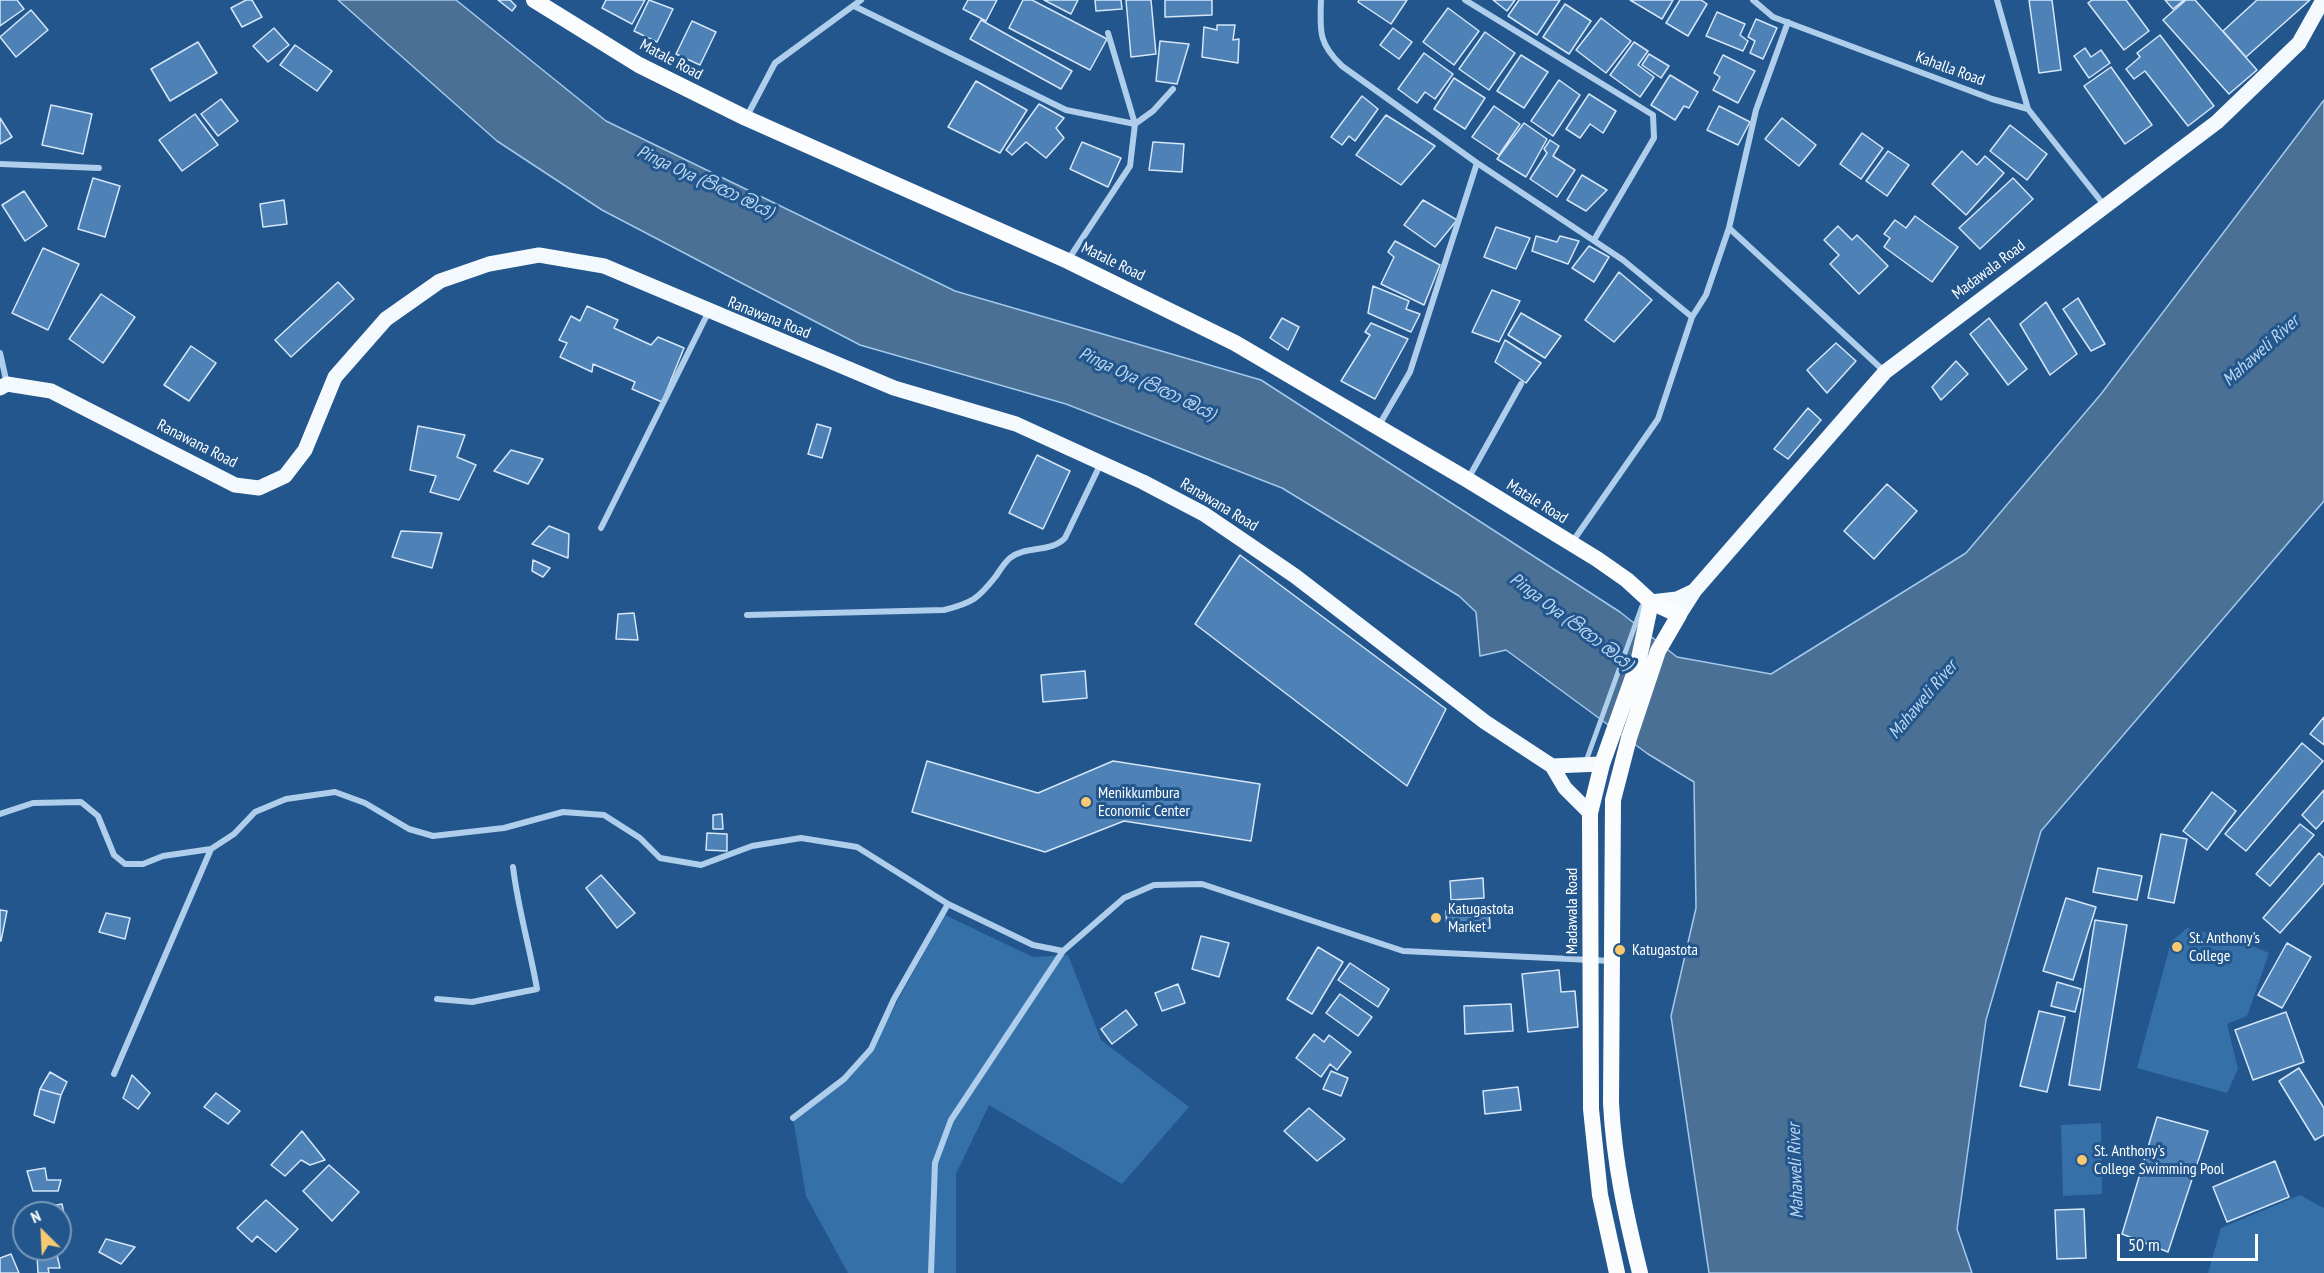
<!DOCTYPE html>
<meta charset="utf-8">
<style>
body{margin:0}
#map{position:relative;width:2324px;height:1273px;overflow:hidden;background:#22568c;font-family:"PT Sans Narrow",sans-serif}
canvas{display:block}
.north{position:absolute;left:12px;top:1201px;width:60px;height:60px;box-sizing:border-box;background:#22568c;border:2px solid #7a9aba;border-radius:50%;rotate:336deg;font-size:16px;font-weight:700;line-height:24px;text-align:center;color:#fff}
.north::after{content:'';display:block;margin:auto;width:21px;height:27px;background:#f7c971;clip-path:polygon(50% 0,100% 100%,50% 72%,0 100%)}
.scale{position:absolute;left:2117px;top:1234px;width:141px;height:27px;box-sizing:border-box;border:3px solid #fff;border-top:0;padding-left:8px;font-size:18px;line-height:21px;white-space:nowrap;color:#fff;-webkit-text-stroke:4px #22568c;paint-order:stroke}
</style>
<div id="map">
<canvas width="2324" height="1273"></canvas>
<div class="north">N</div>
<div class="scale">50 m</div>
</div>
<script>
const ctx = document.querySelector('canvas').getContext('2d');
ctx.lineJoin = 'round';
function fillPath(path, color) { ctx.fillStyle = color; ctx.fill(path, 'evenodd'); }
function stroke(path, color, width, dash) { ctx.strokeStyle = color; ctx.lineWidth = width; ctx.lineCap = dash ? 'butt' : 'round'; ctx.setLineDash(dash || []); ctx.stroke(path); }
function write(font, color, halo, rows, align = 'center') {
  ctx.font = font + ' "PT Sans Narrow","Noto Sans Sinhala",sans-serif'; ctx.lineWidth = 6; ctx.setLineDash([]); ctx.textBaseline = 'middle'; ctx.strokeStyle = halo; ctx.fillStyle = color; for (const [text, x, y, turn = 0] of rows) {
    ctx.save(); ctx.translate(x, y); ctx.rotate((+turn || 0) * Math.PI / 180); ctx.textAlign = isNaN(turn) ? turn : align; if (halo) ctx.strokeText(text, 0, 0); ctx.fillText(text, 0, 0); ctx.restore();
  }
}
const green = new Path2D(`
 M945 915 1033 957 1068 955 1101 1040 1189 1107 1122 1184 989 1105 956 1174V1273H848L806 1196 793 1118 844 1079 871 1049Z
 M2187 928 2236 939 2269 953 2247 1016 2227 1024 2238 1069 2227 1093 2137 1068 2171 942Z
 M2101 1123 2102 1194 2063 1196 2061 1125Z
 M2300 1195 2324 1208V1273H2208L2221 1228Z`);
const water = new Path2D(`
 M338 0H456L606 121 955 291 1261 380 1620 612 1677 657 1771 674 1966 553 2101 394 2324 100V501L2041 831 1986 1020 1957 1229 1972 1273H1709L1671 1016 1696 908 1694 782 1648 754 1506 650 1480 656 1476 612 1459 596 1282 488 1066 404 860 345 602 210 497 141Z`);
const building = new Path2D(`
 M0 0H17L24 9 0 26Z
 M246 0H252L262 17 242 27 231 8Z
 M498 0H510L516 6 512 11Z
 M606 0H645L632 24 602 8Z
 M649 0 673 9 657 42 634 31Z
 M968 0H997L986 21 963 9Z
 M1023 0H1032L1107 39 1090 70 1009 28Z
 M1044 0H1078L1071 14Z
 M1095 0H1121L1122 9 1096 11Z
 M1126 0H1151L1156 54 1131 57Z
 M1165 0H1212V15L1165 17Z
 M1359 0H1407L1391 24 1358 2Z
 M1493 0H1515L1507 11Z
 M1519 0H1560L1537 35 1508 16Z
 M1630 0H1673L1662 19Z
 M1680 0H1701L1707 4 1688 36 1666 23Z
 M2029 0H2052L2061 70 2039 73Z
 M2092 0H2126L2149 31 2124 50 2088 3Z
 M2165 0H2184L2173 9Z
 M2186 0H2195L2257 70 2229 94 2163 20Z
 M2257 0H2310L2246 57 2223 31Z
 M1565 4 1591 21 1569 54 1543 37Z
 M1448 8 1479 31 1454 65 1423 42Z
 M31 10 48 30 16 57 0 37Z
 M1717 12 1745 24 1740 35 1748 41 1743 51 1706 36Z
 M1601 18 1631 41 1606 73 1576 50Z
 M1756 19 1777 28 1763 59 1750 53 1755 41 1748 37Z
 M981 20 1072 71 1061 89 970 39Z
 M692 21 716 32 700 65 676 54Z
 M1217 25H1235L1233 40 1239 39 1238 63 1202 57 1204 27 1217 30Z
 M274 28 289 45 268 62 253 46Z
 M1393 28 1412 42 1399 59 1380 45Z
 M1485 32 1515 53 1489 90 1459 69Z
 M2160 35 2214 106 2188 126 2145 71 2134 79 2126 69 2140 57 2137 53Z
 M1160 41 1189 44 1177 84 1156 81Z
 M198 42 217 73 170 101 151 69Z
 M1634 42 1648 51 1638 65 1654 77 1640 97 1610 75Z
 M295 45 332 71 317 91 280 65Z
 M2085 48 2091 57 2101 50 2110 63 2089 78 2074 56Z
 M1424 53 1453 74 1435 99 1425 92 1417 103 1398 89Z
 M1649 54 1669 66 1661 78 1642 65Z
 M1521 55 1548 72 1524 108 1497 91Z
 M1723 55 1755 71 1738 103 1713 90 1720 77 1714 73Z
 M2111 67 2152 125 2125 144 2084 86Z
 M1670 75 1698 92 1689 108 1684 106 1675 120 1651 105Z
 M1454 78 1485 98 1465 129 1434 109Z
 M1559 80 1580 95 1553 136 1531 121Z
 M976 81 1027 110 1000 153 948 127Z
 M1589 94 1616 111 1603 133 1590 124 1580 138 1566 129Z
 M1362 96 1378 109 1355 141 1349 136 1342 145 1331 137Z
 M221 99 238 121 218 136 201 114Z
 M1039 104 1064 118 1056 128 1064 138 1046 158 1026 142 1012 155 1006 150Z
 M51 105 92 114 83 154 42 145Z
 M1494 106 1520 124 1499 155 1472 137Z
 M1719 106 1750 122 1738 145 1707 130Z
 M195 114 218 145 182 171 159 140Z
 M1386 115 1435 146 1401 185 1356 155Z
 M0 118 12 137 0 144Z
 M1782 118 1816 145 1799 166 1765 139Z
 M1524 123 1547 139 1526 177 1497 159Z
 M2010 125 2047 154 2027 180 1990 151Z
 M1862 133 1883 148 1861 179 1840 164Z
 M1550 140 1559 146 1553 156 1575 170 1557 197 1530 179 1547 153 1544 149Z
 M1082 142 1121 158 1108 187 1070 169Z
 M1153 142 1184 144 1182 172 1149 170Z
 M1888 151 1909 165 1887 196 1866 181Z
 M1962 151 1977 165 1985 156 2004 173 1966 215 1932 184Z
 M1582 175 1607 190 1586 211 1567 200Z
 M93 178 120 186 105 237 78 229Z
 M2013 178 2033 199 1980 249 1959 228Z
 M24 191 47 226 25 241 2 205Z
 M284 200 287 224 263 227 260 204Z
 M1423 200 1457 220 1435 247 1404 225Z
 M1915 216 1958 247 1932 282 1884 247 1890 238 1884 234 1895 220 1906 228Z
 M1838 226 1852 240 1857 235 1888 266 1859 294 1830 264 1839 255 1824 240Z
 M1496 227 1530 238 1516 269 1484 257Z
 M1536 236 1557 242 1560 236 1579 241 1568 264 1532 251Z
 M1395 241 1440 265 1424 305 1381 284 1394 257 1388 252Z
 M1589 246 1609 257 1594 282 1572 268Z
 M43 248 79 264 48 330 12 313Z
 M1619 272 1652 300 1614 342 1585 320Z
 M338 282 354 299 291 357 275 340Z
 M1373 286 1409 301 1406 309 1420 314 1411 332 1368 313Z
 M1492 290 1520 301 1499 342 1472 332Z
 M101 294 135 317 103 363 69 339Z
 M2078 298 2105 344 2091 351 2063 309Z
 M2046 302 2077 354 2050 375 2020 324Z
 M587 306 618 320 614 328 651 345 658 337 684 348 662 402 632 389 635 382 593 364 592 372 560 357 567 343 559 340 571 316 580 321Z
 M1521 313 1561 336 1545 358 1508 335Z
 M1282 318 1299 327 1288 350 1270 338Z
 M1989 318 2027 369 2008 385 1970 334Z
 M1371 323 1408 339 1375 399 1341 381 1370 335 1365 332Z
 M1505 340 1541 363 1526 383 1495 362Z
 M1836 343 1856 361 1827 393 1807 370Z
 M191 346 216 363 189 401 164 385Z
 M1956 361 1968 374 1941 400 1932 387Z
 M1808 408 1821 420 1788 459 1774 449Z
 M817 424 831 428 822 458 808 454Z
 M418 426 465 435 457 457 476 465 459 500 430 492 436 476 410 470Z
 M511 450 543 459 528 484 494 471Z
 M1037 455 1070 471 1043 529 1009 513Z
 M1887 484 1917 511 1874 559 1844 531Z
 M549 526 569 534 568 558 532 544Z
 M401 531 442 533 432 568 392 557Z
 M1240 555 1446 709 1407 786 1195 624Z
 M533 560 550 568 543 577 532 571Z
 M634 613 638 640 616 639 618 614Z
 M1085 671 1087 698 1043 702 1041 675Z
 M2324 717V745L2310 734Z
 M2302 743 2323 761 2246 851 2225 834Z
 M927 761 1038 793 1113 761 1260 784 1251 841 1124 821 1045 852 912 812Z
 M2324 790V820L2316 829 2302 815Z
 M2212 792 2236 811 2207 850 2183 831Z
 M722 814 723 829H713V815Z
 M2300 824 2314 835 2270 886 2256 874Z
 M707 833 727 834V851L706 850Z
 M2161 834 2187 839 2174 903 2148 898Z
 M2319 853 2324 858V883L2280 933 2263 918Z
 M2098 868 2142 876 2137 900 2093 892Z
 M601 875 635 913 617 928 586 888Z
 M1483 878 1484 898 1451 900 1450 881Z
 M2066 898 2096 907 2073 980 2043 971Z
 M1489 909 1490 928 1447 930 1446 911Z
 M0 910 7 911 1 941H0Z
 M106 913 130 918 125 939 99 932Z
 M2095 920 2127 925 2100 1090 2069 1085Z
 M1201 936 1229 943 1219 977 1192 969Z
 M2287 943 2311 957 2282 1008 2258 995Z
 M1318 947 1343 962 1312 1014 1287 999Z
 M1350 963 1389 989 1378 1007 1338 980Z
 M1559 970 1561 992 1575 991 1578 1027 1528 1032 1522 974Z
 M2057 982 2081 989 2075 1012 2051 1006Z
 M1178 984 1185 1003 1162 1011 1155 993Z
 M1340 994 1372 1017 1358 1036 1326 1013Z
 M1511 1004 1513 1031 1465 1034 1464 1006Z
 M1126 1010 1137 1025 1112 1044 1101 1029Z
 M2039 1011 2065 1017 2047 1092 2020 1086Z
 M2286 1012 2304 1062 2253 1080 2235 1030Z
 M1314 1034 1324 1042 1329 1035 1351 1052 1337 1070 1330 1064 1321 1077 1296 1058Z
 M2299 1068 2324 1108V1135L2315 1140 2279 1081Z
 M1331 1071 1348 1078 1341 1096 1323 1089Z
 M50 1072 67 1082 61 1095 40 1089Z
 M132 1075 150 1093 138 1109 123 1098Z
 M1518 1087 1521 1110 1485 1114 1483 1091Z
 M40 1089 61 1095 54 1123 34 1115Z
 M216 1093 240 1111 228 1124 204 1107Z
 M1309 1108 1345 1139 1317 1161 1284 1131Z
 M2157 1117 2208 1131 2168 1252 2122 1234Z
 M302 1131 325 1160 310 1165 301 1160 285 1176 271 1165Z
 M2275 1161 2289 1197 2227 1222 2213 1187Z
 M329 1165 359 1192 332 1221 303 1191Z
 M45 1168 47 1180H61L58 1191H33L27 1171Z
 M266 1200 298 1229 276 1252 257 1236 252 1242 237 1228Z
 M62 1204 66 1225 60 1226V1213H31L30 1210Z
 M2084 1209 2086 1258 2057 1259 2055 1210Z
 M106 1239 135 1247 121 1264 99 1252Z
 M11 1254 19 1273H0V1258Z
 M37 1255H57L60 1268H48L49 1273H38Z`);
const pedestrian = new Path2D(`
 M1585 764 1642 606`);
const minor = new Path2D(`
 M1321 0C1320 31 1318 43 1342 66L1477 163
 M1465 0 1653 115 1654 138 1594 240
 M1753 0 1773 17 1992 99 2028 109 2104 205
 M1997 0 2028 109
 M854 6 1066 110 1135 124 1153 111 1173 89
 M746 118 775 63 861 0
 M0 164 99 168
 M1729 228 1884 371
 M1068 260 1130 166 1135 124 1108 33
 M0 353 7 384
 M1378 427 1410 372 1477 163 1623 260 1692 317
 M1468 479 1521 384
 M601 528 708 313
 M1573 541 1658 419 1692 317 1706 295 1729 228 1756 110 1788 22
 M747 615 944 610C972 603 978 599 996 576 1000 570 1005 562 1010 558 1027 545 1051 553 1065 538L1101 463
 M0 814 33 803 81 802 98 816 114 855 125 864H143L163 856 211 849 234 834 255 812 286 799 335 792 365 803 409 829 433 836 504 828 563 812 604 815 640 838 660 858 701 865 752 846 801 838 857 847 948 904 1033 945 1063 951 1124 898 1154 885 1202 884 1403 951 1612 961
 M437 999 472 1002 537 989C530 948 518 909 513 867
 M114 1074 211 849
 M793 1118 844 1079 871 1049 894 999 948 904
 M931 1273 935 1163 951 1120 1063 951`);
const primary = new Path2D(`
 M0 388 7 384 51 391 235 485 259 488 285 476 305 450 335 377 386 319 440 281 489 264 539 255 604 266 894 388 1016 424 1143 482 1204 514 1295 576 1485 722 1552 766 1565 788 1590 813
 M1651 602 1677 599 1694 591
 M1679 615 1695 590 1885 372 2217 122 2299 43 2323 0
 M1552 766 1602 764`);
const trunk = new Path2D(`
 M534 0 639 65 746 118 1068 261 1235 343 1468 480 1597 559 1627 580 1651 602 1679 615 1658 651 1629 738 1613 800 1611 1103C1614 1162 1626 1216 1640 1273
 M1617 1273 1600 1195 1591 1109 1590 813 1602 764 1638 663 1651 602`);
const markers = [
 [1086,802,6,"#f7c971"],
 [1436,918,6,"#f7c971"],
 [2177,947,6,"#f7c971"],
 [1620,950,6,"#f7c971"],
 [2082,1160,6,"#f7c971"]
];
const streetNames = [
 ["Matale Road",671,60,28],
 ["Kahalla Road",1950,69,20],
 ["Matale Road",1113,262,26],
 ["Madawala Road",1989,270,-37],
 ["Ranawana Road",769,318,22],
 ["Ranawana Road",197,444,27],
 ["Matale Road",1537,502,32],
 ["Ranawana Road",1219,505,31],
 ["Madawala Road",1572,911,-90]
];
const poiNames = [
 ["Menikkumbura",1098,793],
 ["Economic Center",1098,811],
 ["Katugastota",1448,909],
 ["Market",1448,927],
 ["St. Anthony's",2189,938],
 ["College",2189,956],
 ["Katugastota",1632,950],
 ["St. Anthony's",2094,1151],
 ["College Swimming Pool",2094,1169]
];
const waterNames = [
 ["Pinga Oya (පිඟා ඔය)",705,182,25],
 ["Mahaweli River",2261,351,-42],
 ["Pinga Oya (පිඟා ඔය)",1147,384,25],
 ["Pinga Oya (පිඟා ඔය)",1571,622,37],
 ["Mahaweli River",1923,700,-50],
 ["Mahaweli River",1796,1171,-92]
];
fillPath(green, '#3570a9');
fillPath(water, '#4b7096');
stroke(water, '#a3c9ec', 1.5);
fillPath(building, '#4e81b5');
stroke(building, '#d4e6f8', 1.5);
stroke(pedestrian, '#afceeb', 5);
stroke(minor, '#afceeb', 6);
stroke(primary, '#f4f9fe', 15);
stroke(trunk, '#fafcfe', 16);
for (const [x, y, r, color] of markers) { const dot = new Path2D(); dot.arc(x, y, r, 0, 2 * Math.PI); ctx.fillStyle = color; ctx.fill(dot); stroke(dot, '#22568c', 2); }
write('16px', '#fff', '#22568c', streetNames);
write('16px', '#fff', '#22568c', poiNames, 'left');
write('italic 18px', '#bbd7f2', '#22568c', waterNames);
</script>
